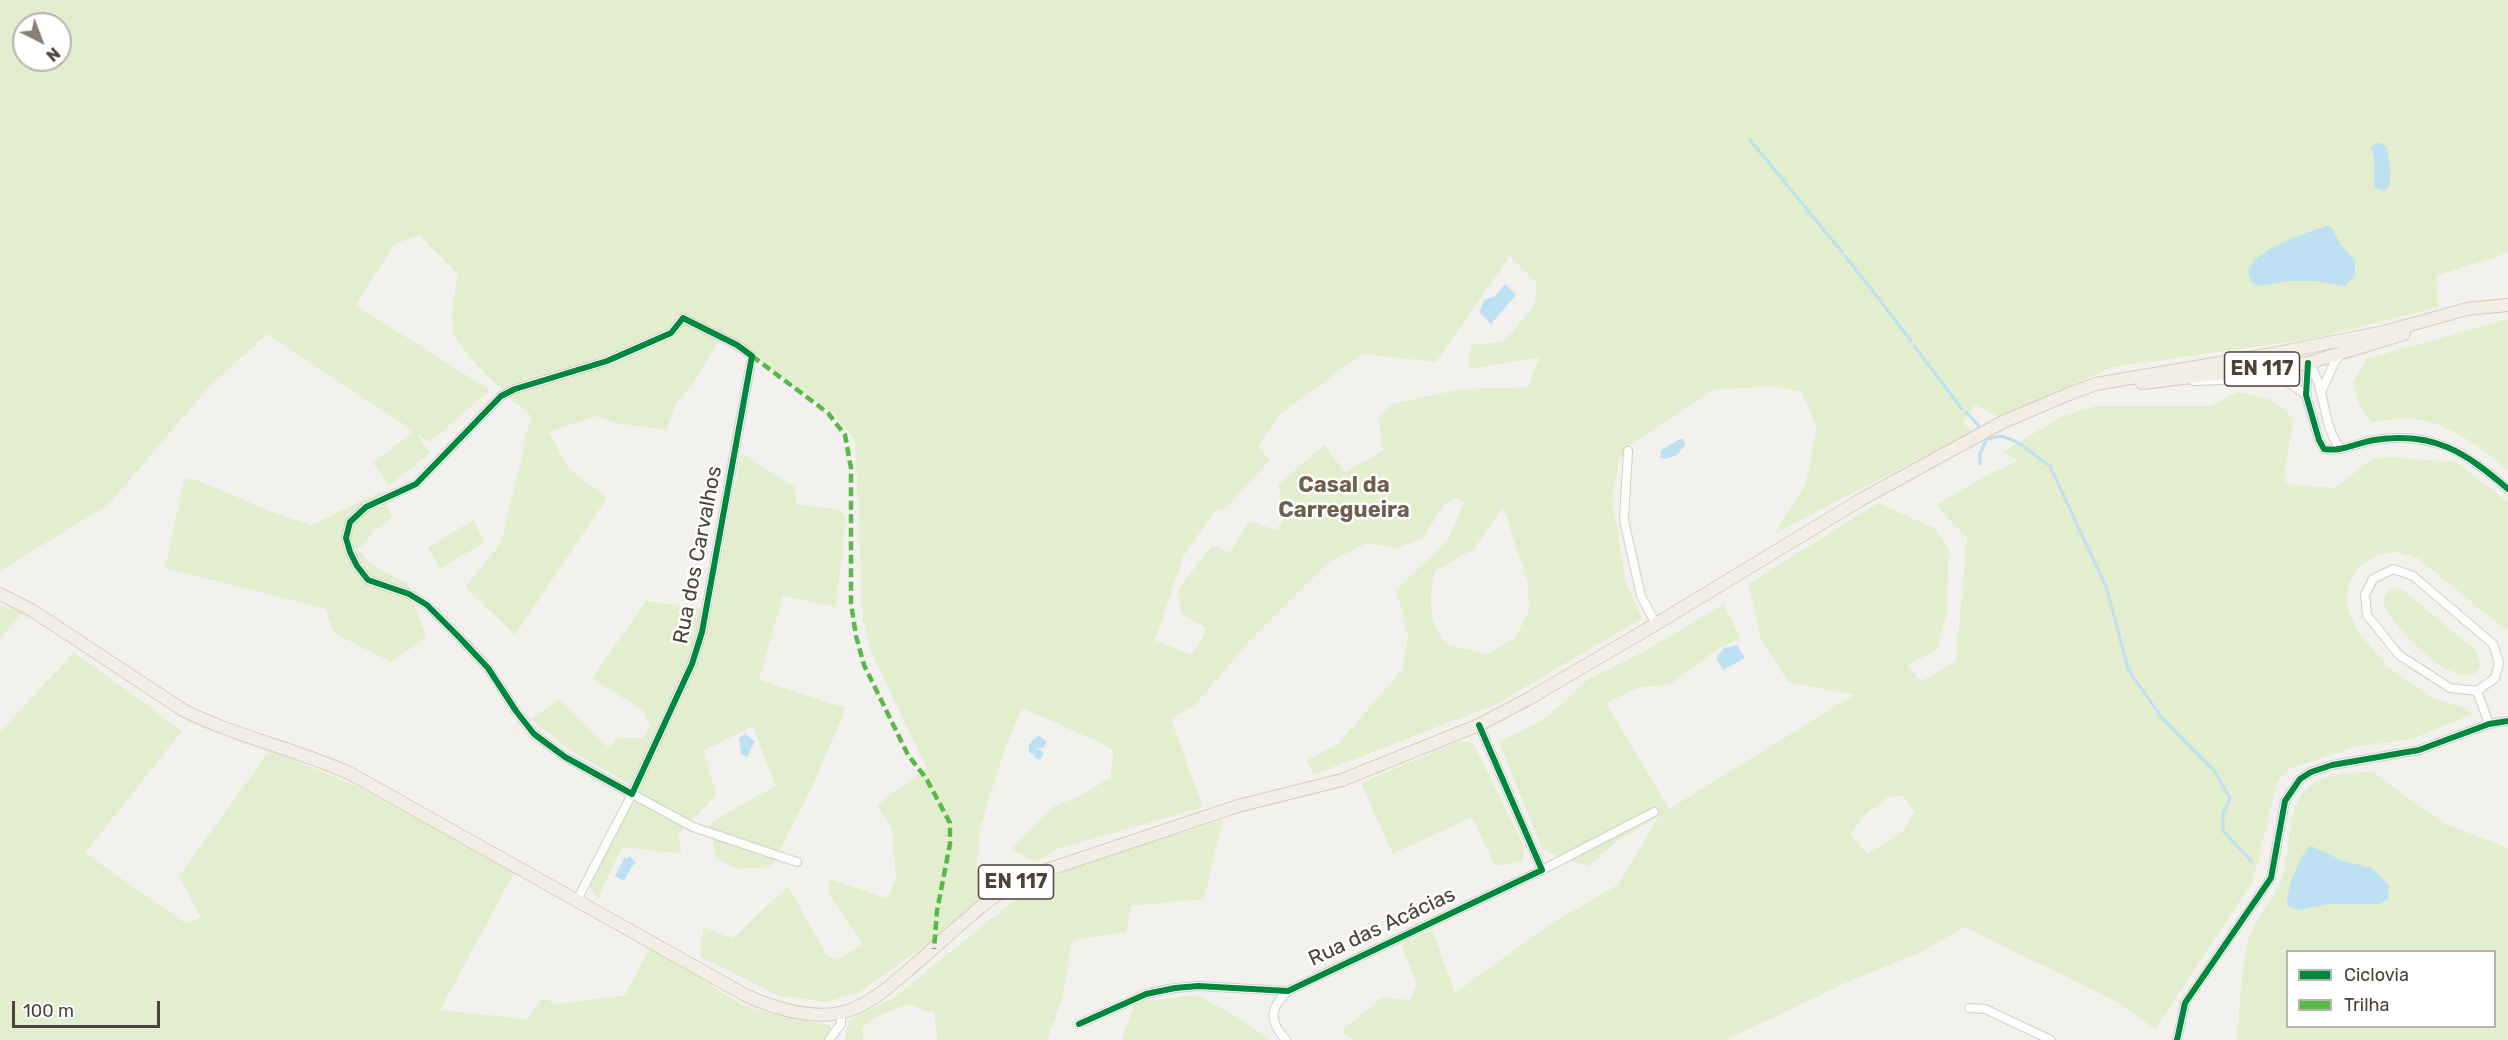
<!DOCTYPE html>
<meta charset="utf-8">
<style>
body{margin:0}
#map{position:relative;width:2508px;height:1040px;overflow:hidden;background:#f3f1ee;font-family:Rubik,sans-serif}
canvas{display:block}
.legend{position:absolute;left:2286px;top:950px;width:210px;height:78px;box-sizing:border-box;background:#fff;border:2px solid #b7b3af;margin:0;padding:8px 10px;list-style:none;font-size:18px;color:#4b4238}
.legend li{display:flex;align-items:center;gap:12px;height:30px}
.legend b{width:30px;border:2px solid #b7b3af}
.north{position:absolute;left:12px;top:12px;width:60px;height:60px;box-sizing:border-box;background:#fff;border:2px solid #b7b3af;border-radius:50%;rotate:138deg;font-size:16px;font-weight:700;line-height:24px;text-align:center;color:#4b4238}
.north::after{content:'';display:block;margin:auto;width:21px;height:27px;background:#867f78;clip-path:polygon(50% 0,100% 100%,50% 72%,0 100%)}
.scale{position:absolute;left:12px;top:1001px;width:148px;height:27px;box-sizing:border-box;border:3px solid #4b4238;border-top:0;padding-left:8px;font-size:18px;line-height:21px;white-space:nowrap;color:#4b4238;-webkit-text-stroke:4px #fff;paint-order:stroke}
</style>
<div id="map">
<canvas width="2508" height="1040"></canvas>
<ul class="legend">
<li><b style="height:8px;background:#00873e"></b>Ciclovia</li>
<li><b style="height:8px;background:#58b947"></b>Trilha</li>
</ul>
<div class="north">N</div>
<div class="scale">100 m</div>
</div>
<script>
const ctx = document.querySelector('canvas').getContext('2d');
ctx.lineJoin = 'round';
function fillPath(path, color) { ctx.fillStyle = color; ctx.fill(path, 'evenodd'); }
function stroke(path, color, width, dash) { ctx.strokeStyle = color; ctx.lineWidth = width; ctx.lineCap = dash ? 'butt' : 'round'; ctx.setLineDash(dash || []); ctx.stroke(path); }
function write(font, color, halo, rows, align = 'center') {
  ctx.font = font + ' Rubik,sans-serif'; ctx.lineWidth = 5; ctx.setLineDash([]); ctx.textBaseline = 'middle'; ctx.strokeStyle = halo; ctx.fillStyle = color; for (const [text, x, y, turn = 0] of rows) {
    ctx.save(); ctx.translate(x, y); ctx.rotate((+turn || 0) * Math.PI / 180); ctx.textAlign = isNaN(turn) ? turn : align; if (halo) ctx.strokeText(text, 0, 0); ctx.fillText(text, 0, 0); ctx.restore();
  }
}
const green = new Path2D(`
 M0 0H2508V253L2436 276 2439 307 2311 339 2112 367 2001 418 1975 405 1963 423 1972 432 1775 533 1806 483 1817 426 1801 392 1773 386 1713 390 1632 444 1619 460 1613 500 1625 580 1642 618 1497 704 1313 775 1307 760 1339 743 1402 670 1408 635 1396 590 1447 541 1464 504 1458 497 1444 505 1423 538 1397 548 1367 543 1330 561 1253 637 1194 706 1171 719 1203 807 1057 849 1035 862 1011 849 1055 805 1076 798 1110 778 1114 752 1106 745 1021 708 1003 754 979 831 977 868 982 897 941 934 860 992 826 1002 779 996 701 957 703 926 732 939 788 886 827 956 837 959 863 945 828 893 830 879 887 898 896 879 892 829 877 805 927 768 871 652 863 620 855 440 833 413 723 334 691 387 675 405 667 430 616 423 597 416 549 432 569 469 607 498 515 635 465 587 501 543 531 416C514 401 456 350 453 330 451 312 454 293 458 275L419 235 395 244 355 305 490 390 430 442 416 433 430 453 389 486 373 463 414 431 267 334 208 388 109 504 0 571ZM24 24H60V60H24ZM1510 256 1536 282 1535 304 1505 341 1471 345 1469 369 1540 357 1528 387 1461 389 1391 404 1379 418 1383 451 1345 472 1324 445 1278 485 1286 517 1276 530 1249 521 1230 553 1213 545 1178 589 1182 614 1207 629 1192 655 1155 640 1183 557 1216 509 1223 511 1270 460 1258 447 1279 415 1362 354 1436 362ZM1503 507 1528 583 1529 610 1515 638 1487 654 1445 644C1428 617 1429 603 1434 572L1474 549Z
 M2508 319V470C2479 446 2444 419 2404 418 2394 418 2382 421 2372 423L2360 408 2353 382 2366 359Z
 M2237 392 2271 399 2293 418 2284 484 2334 488 2373 459 2388 457 2456 462 2508 502V632L2419 559 2398 552 2378 555 2359 566 2348 584 2346 605 2359 633 2388 667 2428 696 2468 709 2471 715 2412 739 2354 747 2289 769 2277 782 2253 881 2155 1029 2117 1002 1965 927 1923 951 1843 984 1726 1040H1353L1342 1031 1382 997 1410 1000 1417 984 1401 943 1432 930 1455 993 1549 925 1619 884 1659 816 1616 842 1588 867 1542 849 1499 742 1545 719 1588 679 1643 652 1724 604 1740 638 1713 652 1669 685 1640 687 1606 703 1669 809 1854 695 1788 682 1761 639 1748 584 1878 503 1934 528 1949 550 1946 615 1937 649 1907 666 1922 681 1956 661 1967 538 1936 505 1989 474 2018 461 2003 452 2062 416 2097 406H2211ZM1903 796 1915 812 1904 830 1868 854 1850 834 1868 812 1888 797Z
 M741 453 795 487 796 504 840 510 846 517 836 607 783 596 759 680 846 708 812 787 771 867 738 869 715 858 710 823 775 786 753 726 704 751 716 795 679 834 681 854 622 847 598 898 589 885 640 790 568 749 531 719 559 699 609 748 617 738H643L650 726 642 710 592 678 646 601 712 609Z
 M184 479 197 480 270 511 311 525 380 492 393 517 375 530 358 550 372 565 408 584 426 638 391 662 334 633 326 609 165 568Z
 M473 520 485 542 440 569 428 548Z
 M2394 588 2403 590 2475 650 2481 663C2468 706 2390 625 2383 603L2387 592Z
 M0 605 22 613 0 639Z
 M74 652 182 731 85 853 185 923 201 918 179 876 267 754 274 752 354 785 515 871 440 1010 527 1019 543 998 557 1004 625 995 651 947 742 1005 781 1017 830 1025 833 1040H0V732Z
 M1460 741 1473 743 1523 844V861L1495 866 1472 817 1393 854 1361 783Z
 M2375 771 2378 776 2443 823 2508 848V1040H2237C2240 1009 2240 976 2247 945 2251 922 2280 894 2285 867 2291 840 2286 801 2313 783 2330 773 2356 773 2375 771ZM2288 952H2494V1026H2288Z
 M1223 820 1204 899 1131 906 1126 932 1073 940 1062 999 1047 1040H938L933 1011C923 1012 919 1006 910 1005 900 1004 869 1020 862 1028L863 1040H845L848 1022 854 1017 894 998 1022 894 1072 867Z
 M1198 995 1241 1019 1270 1040H1122L1135 1002Z`);
const water = new Path2D(`
 M2379 142 2387 148C2389 160 2395 181 2385 191L2374 188 2375 163 2371 147Z
 M2326 226 2331 227 2341 245 2355 261V274L2345 286 2316 281H2289L2260 286 2251 282 2248 272C2252 250 2306 233 2326 226Z
 M1505 284 1516 295 1491 324 1479 312 1484 300 1495 296Z
 M1682 438 1686 444 1677 455 1665 459 1660 457 1661 450Z
 M1737 645 1745 658 1723 670 1716 658 1724 648Z
 M745 734 755 741 747 757 741 753 739 738Z
 M1039 736 1047 742 1043 748H1035L1041 750 1044 754 1039 760 1034 757V753L1032 755 1029 752C1028 744 1031 739 1039 736Z
 M2311 846 2343 861 2372 868 2389 885 2388 899 2379 904H2329L2299 910 2288 906C2283 897 2301 850 2311 846Z
 M629 855 636 863 633 865 624 881 615 876 625 857 627 859Z`);
const stream = new Path2D(`
 M1750 140 1842 252
 M1845 256 1879 299
 M1881 302 1911 341
 M1914 346 1962 409
 M1966 412 1979 426
 M1980 464V453L1987 439 2002 436 2017 442 2050 466 2107 589 2128 669 2161 717 2215 772 2230 798 2223 814V831L2252 862`);
const minor = new Path2D(`
 M683 318 737 345 752 356 702 632 692 664 632 794 565 757 534 734 516 711 488 668 458 636 427 605 409 594 368 580 357 566 350 552 346 538 350 522 366 507 416 484 501 396 515 389 607 361 671 333Z
 M2308 363 2306 395 2319 440 2324 449C2341 452 2357 443 2374 440 2434 431 2465 452 2508 489
 M2308 363C2328 389 2320 424 2341 449
 M2194 381 2270 378 2285 380 2306 395
 M2322 390 2335 361 2342 354
 M1628 451 1624 520 1641 596 1656 624
 M2477 691 2450 688 2399 655 2367 615 2365 595 2373 579 2393 569 2413 576 2493 644 2499 663 2495 678 2477 691 2489 724
 M1542 870 1654 812
 M577 900 632 794 693 827 797 862
 M1969 1008 1985 1009 2051 1040
 M1079 1024 1146 994 1175 988 1198 986 1288 991 1542 870 1479 725
 M829 1040 841 1024V1013
 M1286 1040C1268 1021 1270 1007 1288 991
 M2177 1040 2185 1003 2271 878 2285 801 2300 779 2311 772 2332 765 2419 750 2489 724 2508 721`);
const primary = new Path2D(`
 M2142 383 2308 363 2404 334
 M0 594 33 611 183 710C236 737 297 749 351 774L747 996C774 1008 809 1019 840 1013 868 1007 891 985 912 967 948 937 982 901 1023 878L1238 806 1342 780 1479 725 1530 698 1656 624 1862 499 2003 422 2069 394 2096 384 2272 354 2384 332 2467 309 2508 305`);
const quiet = new Path2D(`
 M752 356 828 413 845 435 851 468V603L856 636 864 665 908 755 926 778 950 823V844L937 911 934 949`);
const cycleway = new Path2D(`
 M683 318 737 345 752 356 702 632 692 664 632 794 565 757 534 734 516 711 488 668 458 636 427 605 409 594 368 580 357 566 350 552 346 538 350 522 366 507 416 484 501 396 515 389 607 361 671 333Z
 M2308 363 2306 395 2319 440 2324 449C2341 452 2357 443 2374 440 2434 431 2465 452 2508 489
 M1079 1024 1146 994 1175 988 1198 986 1288 991 1542 870 1479 725
 M2177 1040 2185 1003 2271 878 2285 801 2300 779 2311 772 2332 765 2419 750 2489 724 2508 721`);
const shields = [
 [2262,369,75],
 [1016,882,75]
];
const shieldNames = [
 ["EN 117",2262,369],
 ["EN 117",1016,882]
];
const streetNames = [
 ["Rua dos Carvalhos",698,555,-79],
 ["Rua das Acácias",1382,927,-25]
];
const neighbourhoodNames = [
 ["Casal da",1344,486],
 ["Carregueira",1344,511]
];
fillPath(green, '#e3eece');
fillPath(water, '#bde0f2');
stroke(stream, '#bde0f2', 3);
stroke(minor, '#d1cfcb', 10);
stroke(primary, '#d6ccbb', 14);
stroke(minor, '#fdfdfc', 8);
stroke(primary, '#f2eee6', 12);
stroke(quiet, '#58b947', 4.5, [9, 4.5]);
stroke(cycleway, '#00873e', 6);
for (const [x, y, w] of shields) { const box = new Path2D(); box.roundRect(x - w / 2, y - 17, w, 34, 4.5); ctx.fillStyle = '#fff'; ctx.fill(box); stroke(box, '#4b4238', 1.5); }
write('bold 20px', '#4b4238', null, shieldNames);
write('21px', '#4b4238', '#fff', streetNames);
write('bold 22px', '#6e5f4f', '#fff', neighbourhoodNames);
</script>
